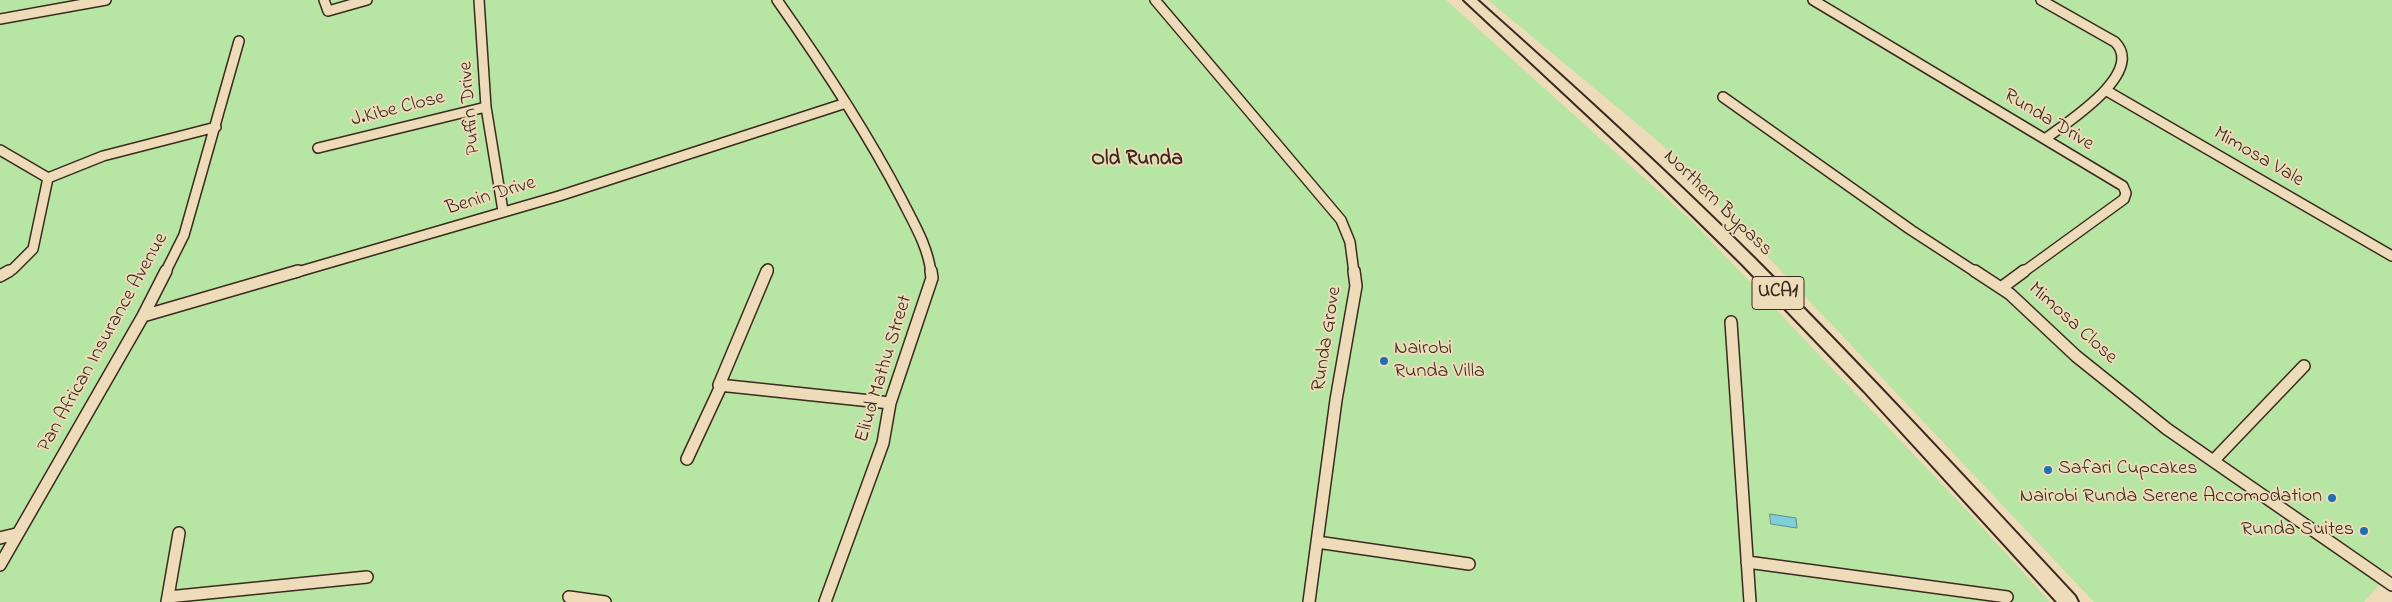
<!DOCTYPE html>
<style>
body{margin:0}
canvas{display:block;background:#eedbb9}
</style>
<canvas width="2392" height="602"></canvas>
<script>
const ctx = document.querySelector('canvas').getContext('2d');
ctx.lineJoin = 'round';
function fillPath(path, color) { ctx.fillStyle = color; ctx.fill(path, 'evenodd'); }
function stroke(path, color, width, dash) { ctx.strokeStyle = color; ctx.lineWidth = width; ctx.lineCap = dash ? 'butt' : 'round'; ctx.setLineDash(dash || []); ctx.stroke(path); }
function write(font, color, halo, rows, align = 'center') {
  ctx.font = font + ' "Indie Flower",sans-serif'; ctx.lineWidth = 4; ctx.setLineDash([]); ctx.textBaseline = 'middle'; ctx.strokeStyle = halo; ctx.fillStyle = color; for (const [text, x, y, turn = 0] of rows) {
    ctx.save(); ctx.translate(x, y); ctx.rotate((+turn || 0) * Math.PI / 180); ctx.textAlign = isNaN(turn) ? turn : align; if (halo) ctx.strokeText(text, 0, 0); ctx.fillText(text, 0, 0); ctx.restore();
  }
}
const green = new Path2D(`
 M0 0H1446L1691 220 1972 516 2050 602H0Z
 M1488 0H2392V570L2364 602H2094L1659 142Z`);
const water = new Path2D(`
 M1770 514 1796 518 1797 528 1771 524Z`);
const streetFar1 = new Path2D(`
 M324 0 328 11 367 0
 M479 0 486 107 503 211
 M777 0C822 64 865 129 901 198 913 222 928 246 931 273
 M1155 0 1341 220 1350 242 1354 273
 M1813 0 2123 186 2126 193 2124 199 2022 273
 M2041 0 2115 42C2146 73 2066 123 2045 139
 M0 19 106 0
 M2107 91 2392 256
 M1723 97 1911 230 1977 273
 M318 148 486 107
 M0 150 48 178
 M48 178 103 156 216 127
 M6 273 13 269 33 249 48 178
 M165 273 184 235 239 41
 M294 273 559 196 846 103
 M767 273 768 269`);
const street = new Path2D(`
 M767 271 719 385 890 403
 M1975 271 2010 294 2076 356 2167 429 2392 585
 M0 276 9 271
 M2001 288 2024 271
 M143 316 298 271
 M1731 322 1750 602
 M687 459 721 386
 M2214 460 2304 366
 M0 538 16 534
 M1317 542 1469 564
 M1747 562 2007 597
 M0 565 143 316 166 271
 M168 597 367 577
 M569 597 605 602
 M167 602 179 533
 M825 602 883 443 890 403 932 278 931 271
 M1309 602 1336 400 1356 286 1354 271`);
const primary = new Path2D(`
 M1464 0H1477C1571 84 1665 169 1754 258 1864 368 1969 482 2075 596L2078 602H2057L1864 391 1742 264 1640 164Z`);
const markers = [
 [1384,361,5,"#1f6fb2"],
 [2048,470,5,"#1f6fb2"],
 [2332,498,5,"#1f6fb2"],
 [2364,531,5,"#1f6fb2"]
];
const shields = [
 [1778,293,52]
];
const shieldNames = [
 ["UCA1",1778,293]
];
const streetNames = [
 ["Puffin Drive",471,108,-95],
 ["J.Kibe Close",398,110,-14],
 ["Runda Drive",2048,121,31],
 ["Mimosa Vale",2258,158,30],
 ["Benin Drive",491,197,-17],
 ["Northern Bypass",1717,204,44],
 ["Mimosa Close",2072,324,42],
 ["Runda Grove",1328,339,-81],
 ["Pan African Insurance Avenue",104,343,-61],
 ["Eliud Mathu Street",885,369,-73]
];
const poiNames = [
 ["Nairobi",1394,350],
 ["Runda Villa",1394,373],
 ["Safari Cupcakes",2058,470],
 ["Nairobi Runda Serene Accomodation",2322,498,"right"],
 ["Runda Suites",2354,531,"right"]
];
const neighbourhoodNames = [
 ["Old Runda",1137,161]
];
fillPath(green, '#b6e5a4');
fillPath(water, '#7ecfd8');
stroke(water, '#638d8e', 1);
stroke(streetFar1, '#3b2a1e', 12);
stroke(street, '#3b2a1e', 14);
stroke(primary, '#3b2a1e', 4);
stroke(streetFar1, '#eedbb9', 9);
stroke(street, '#eedbb9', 11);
fillPath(primary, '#eedbb9');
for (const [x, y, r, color] of markers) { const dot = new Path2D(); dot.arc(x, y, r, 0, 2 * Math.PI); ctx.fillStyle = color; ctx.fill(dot); stroke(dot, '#eedbb9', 2); }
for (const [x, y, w] of shields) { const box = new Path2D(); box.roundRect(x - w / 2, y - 16.5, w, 33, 4); ctx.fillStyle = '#eedbb9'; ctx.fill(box); stroke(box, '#3b2a1e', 1); }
write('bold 19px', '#3b2a1e', null, shieldNames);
write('20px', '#3b2a1e', '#eedbb9', streetNames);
write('20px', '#3b2a1e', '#eedbb9', poiNames, 'left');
write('bold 21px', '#3b2a1e', '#eedbb9', neighbourhoodNames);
</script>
